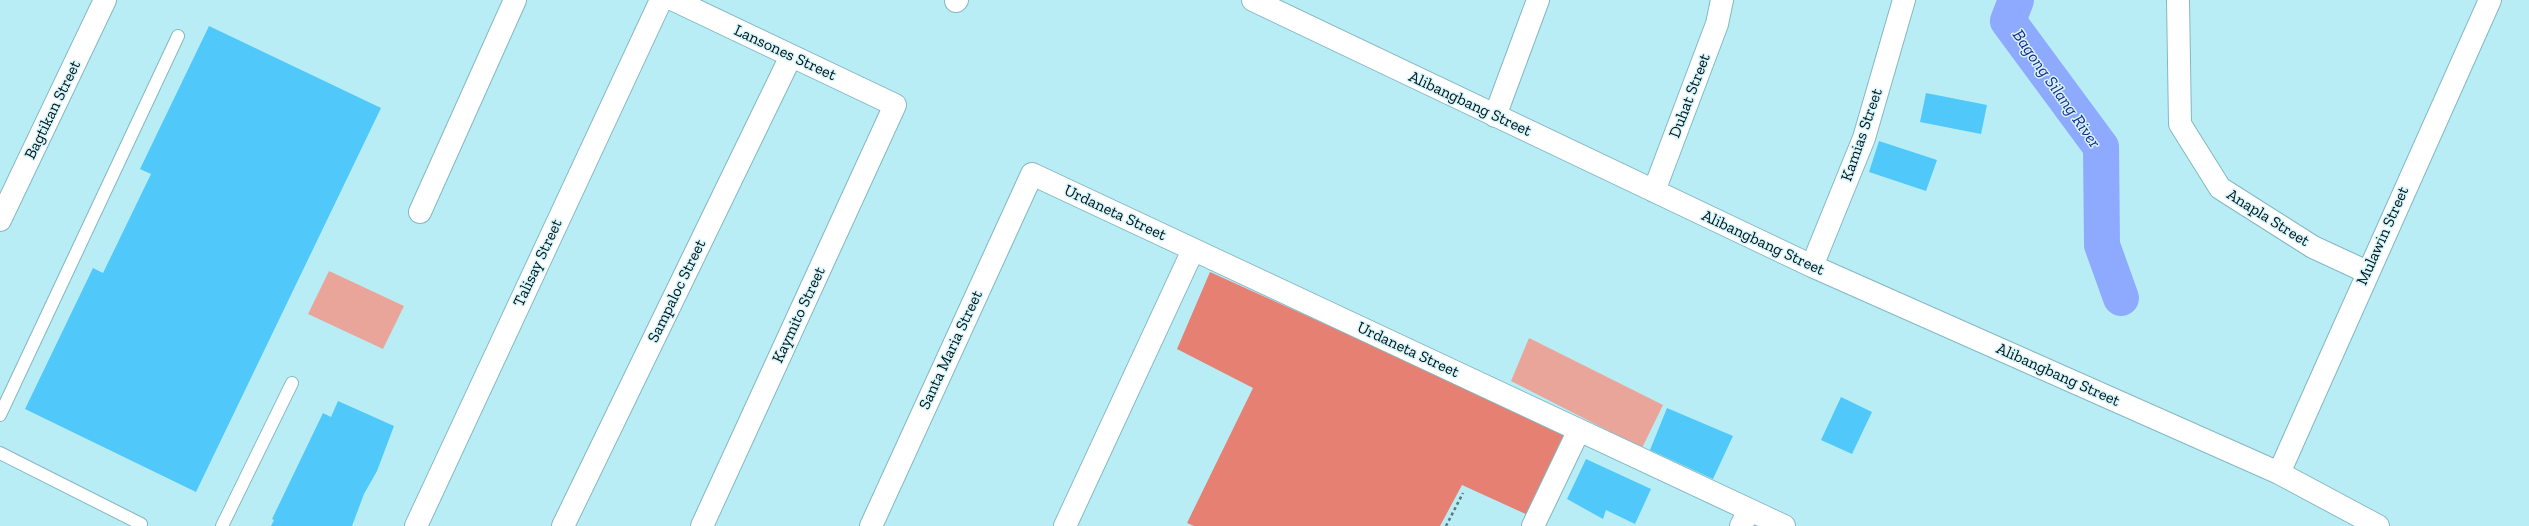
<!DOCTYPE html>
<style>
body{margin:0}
canvas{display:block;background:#b8edf6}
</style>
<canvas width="2529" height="526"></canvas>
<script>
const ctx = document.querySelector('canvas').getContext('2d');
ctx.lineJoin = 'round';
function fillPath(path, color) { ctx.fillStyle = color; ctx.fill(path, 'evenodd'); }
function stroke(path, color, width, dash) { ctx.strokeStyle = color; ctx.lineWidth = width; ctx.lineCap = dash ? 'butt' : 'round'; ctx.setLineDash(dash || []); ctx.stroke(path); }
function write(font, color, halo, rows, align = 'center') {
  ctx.font = font + ' "Zilla Slab",serif'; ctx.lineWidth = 3; ctx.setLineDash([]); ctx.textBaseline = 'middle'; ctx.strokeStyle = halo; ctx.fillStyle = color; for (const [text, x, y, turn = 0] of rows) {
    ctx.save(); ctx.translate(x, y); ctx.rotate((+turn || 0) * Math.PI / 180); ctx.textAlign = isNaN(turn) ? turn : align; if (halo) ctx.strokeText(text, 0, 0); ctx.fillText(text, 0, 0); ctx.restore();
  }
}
const green = new Path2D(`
 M329 271 404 306 383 349 308 314Z
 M1529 338 1663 405 1642 448 1511 381Z`);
const forest = new Path2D(`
 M1210 272 1570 435 1530 516 1462 485 1440 526H1194L1187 523 1253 388 1177 349Z`);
const river = new Path2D(`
 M2016 0 2008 21 2101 147 2102 245 2121 298`);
const building = new Path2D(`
 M209 26 381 108 196 492 25 409 93 268 103 273 151 174 140 169Z
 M1926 93 1987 105 1981 134 1920 122Z
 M1879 141 1937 160 1926 191 1869 172Z
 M1841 397 1872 412 1852 454 1821 440Z
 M338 401 394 426 377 471 364 494 352 526H271L274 520 272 519 323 413 331 417Z
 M1667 408 1733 436 1713 479 1650 450Z
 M1586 459 1651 489 1635 524 1606 510 1603 519 1567 499Z`);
const path = new Path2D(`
 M1446 526 1463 493`);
const lane = new Path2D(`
 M0 415 178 36
 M0 453 141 524
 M222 526 292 383`);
const street = new Path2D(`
 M674 0 895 105 702 526
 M1253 0 1812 266 2279 473 2378 526
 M2178 0 2180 124 2220 188 2313 247 2367 272
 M956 1 957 0
 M1495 116 1538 0
 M1654 191 1717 24 1722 0
 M420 212 515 0
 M0 220 105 0
 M1812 266 1864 138 1904 0
 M2279 473 2490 0
 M416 526 661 0
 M563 526 791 56
 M871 526 1032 174 1784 526
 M1065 526 1193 250
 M1533 526 1579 430
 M1741 526 1749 510`);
const streetNames = [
 ["Lansones Street",785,53,25],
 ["Duhat Street",1690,96,-69],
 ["Alibangbang Street",1470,104,25],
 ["Bagtikan Street",53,110,-64],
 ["Kamias Street",1862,135,-71],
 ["Urdaneta Street",1115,213,25],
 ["Anapla Street",2268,218,32],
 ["Mulawin Street",2383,236,-66],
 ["Alibangbang Street",1763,243,25],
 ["Talisay Street",538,263,-65],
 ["Sampaloc Street",677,291,-64],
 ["Kaymito Street",799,315,-65],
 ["Santa Maria Street",951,350,-65],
 ["Urdaneta Street",1408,350,25],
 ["Alibangbang Street",2058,375,24]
];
const waterNames = [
 ["Bagong Silang River",2056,89,55]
];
fillPath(green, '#eaa59a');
fillPath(forest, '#e58072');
stroke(river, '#8eaaff', 36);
fillPath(building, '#50c8fa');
stroke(lane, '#84b8c1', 14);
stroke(street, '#84b8c1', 24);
stroke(path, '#56787e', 2.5, [3, 3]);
stroke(lane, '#fff', 12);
stroke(street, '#fff', 22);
write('16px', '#011316', '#d7f6fc', streetNames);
write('italic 17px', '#1b2887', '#d7f6fc', waterNames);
</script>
